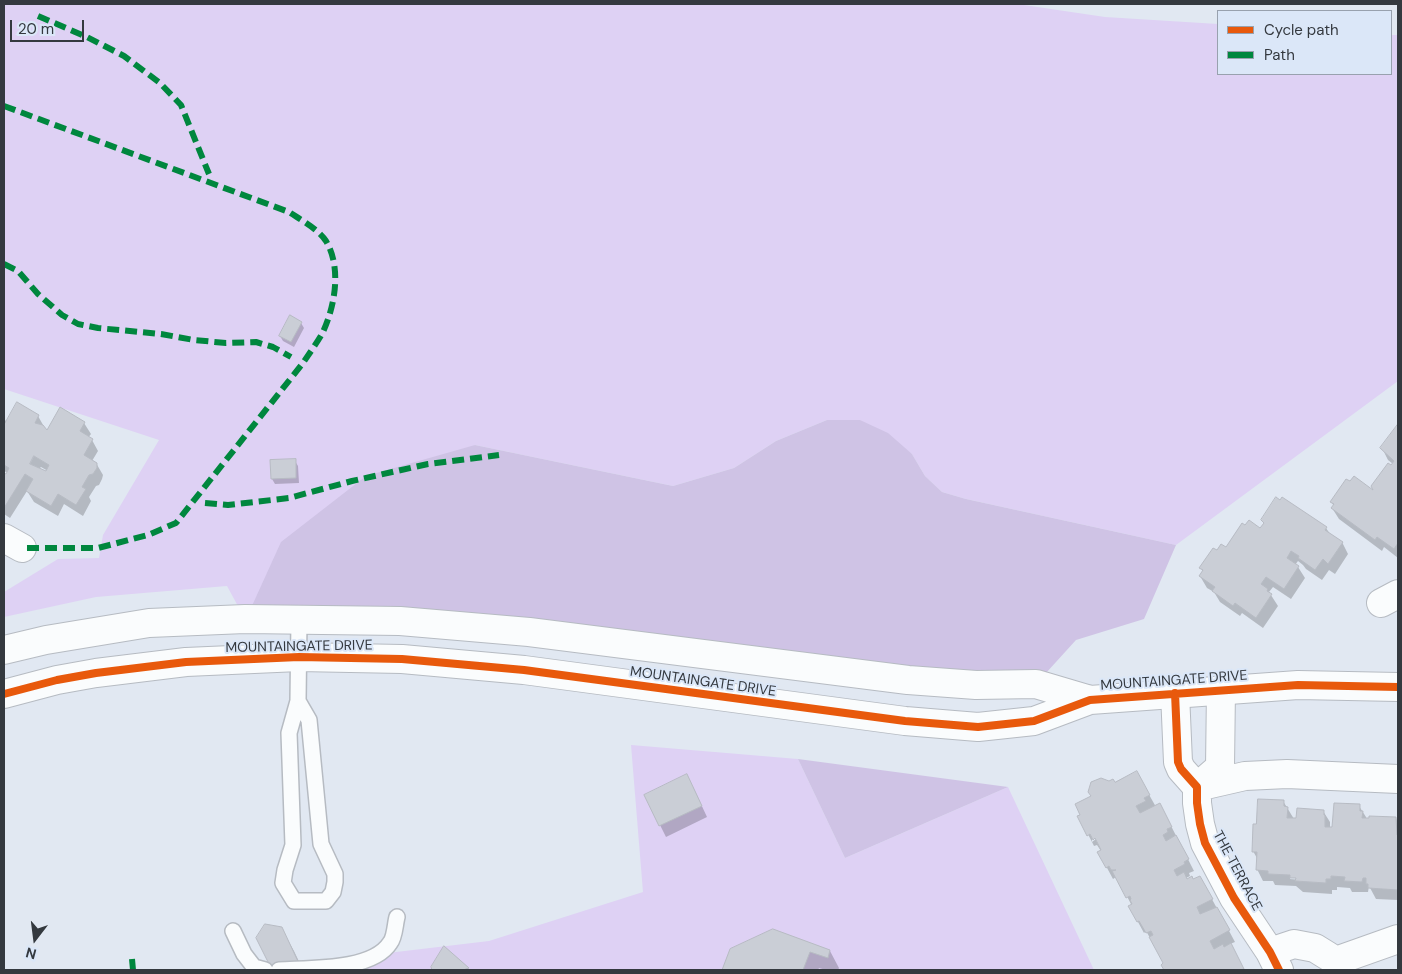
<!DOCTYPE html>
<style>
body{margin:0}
#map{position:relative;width:1402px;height:974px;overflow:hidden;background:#e1e8f2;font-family:"DM Sans",sans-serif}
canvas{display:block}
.frame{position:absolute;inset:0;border:5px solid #34393f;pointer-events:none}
.legend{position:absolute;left:1217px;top:10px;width:175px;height:65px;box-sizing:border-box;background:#dbe7f8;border:1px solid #98a1ae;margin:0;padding:6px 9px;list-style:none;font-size:15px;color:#34393f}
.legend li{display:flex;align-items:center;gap:10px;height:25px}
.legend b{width:25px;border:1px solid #98a1ae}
.north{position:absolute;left:10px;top:914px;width:50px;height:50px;-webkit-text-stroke:4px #dbe7f8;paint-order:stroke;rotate:195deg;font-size:14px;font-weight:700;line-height:20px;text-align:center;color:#34393f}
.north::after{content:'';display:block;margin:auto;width:18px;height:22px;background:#34393f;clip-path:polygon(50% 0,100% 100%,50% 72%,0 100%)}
.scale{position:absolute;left:10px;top:20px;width:74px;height:22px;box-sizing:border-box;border:2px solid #34393f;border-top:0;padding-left:6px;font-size:15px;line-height:18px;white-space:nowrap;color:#34393f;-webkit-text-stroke:4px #dbe7f8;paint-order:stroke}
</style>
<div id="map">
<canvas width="1402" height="974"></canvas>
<div class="frame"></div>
<ul class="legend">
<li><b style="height:6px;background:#e8590c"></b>Cycle path</li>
<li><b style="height:6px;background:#00873e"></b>Path</li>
</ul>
<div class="north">N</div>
<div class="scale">20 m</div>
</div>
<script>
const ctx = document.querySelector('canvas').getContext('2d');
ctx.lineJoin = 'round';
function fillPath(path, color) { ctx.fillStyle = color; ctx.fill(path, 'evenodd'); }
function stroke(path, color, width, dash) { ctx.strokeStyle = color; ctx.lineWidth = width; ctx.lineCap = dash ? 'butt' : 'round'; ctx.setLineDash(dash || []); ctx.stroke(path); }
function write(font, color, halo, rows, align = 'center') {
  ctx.font = font + ' "DM Sans",sans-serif'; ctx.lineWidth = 4; ctx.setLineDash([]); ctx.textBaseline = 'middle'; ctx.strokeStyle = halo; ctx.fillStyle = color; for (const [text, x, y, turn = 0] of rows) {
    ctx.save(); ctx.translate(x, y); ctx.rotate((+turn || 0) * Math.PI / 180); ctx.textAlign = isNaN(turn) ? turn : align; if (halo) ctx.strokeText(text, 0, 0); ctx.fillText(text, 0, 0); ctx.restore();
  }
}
const green = new Path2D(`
 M4 4H1017L1105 17 1218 24V74H1391V35H1398V381L1176 545 966 499 942 492 925 476 912 454 859 420H827L776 441 734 468 673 486 475 445 245 619 227 586 96 597 4 617V592L58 559 99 558 103 535 159 440 4 389Z
 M631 745 798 759 845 858 1008 787 1094 970H263L354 957 489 941 643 892Z`);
const forest = new Path2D(`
 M827 420H860L888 433 912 454 925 476 942 492 966 499 1176 545 1144 619 1076 640 1036 684 246 619 281 542 366 476 475 445 673 486 734 468 776 441Z
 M798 759 1008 787 845 858Z`);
const shadow = new Path2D(`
 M301 323 304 328 294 347 283 341 280 336Z
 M38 416 47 432 84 423 91 434 88 438 92 440 98 451 92 461 96 463 103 475 102 479 99 485 96 486 89 497 91 501 83 516 64 504 58 516 34 502 27 491 10 518 4 514V474L6 476 8 473 4 471V418L7 423ZM41 467 48 471 46 473 39 469Z
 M1398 426V558L1384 547 1382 551 1339 519 1332 508 1334 506 1331 502 1377 494 1393 464 1388 460 1382 448Z
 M295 461 298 466 299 483 275 484 272 479Z
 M1262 520 1326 528 1330 534 1342 542 1348 554 1335 574 1329 570 1322 580 1306 569 1303 565 1298 561 1295 565 1298 567 1305 578 1291 599 1273 587 1269 592 1278 606 1263 628 1242 613 1240 616 1220 602 1214 592 1207 588 1200 576 1203 572 1201 568 1217 552 1261 530 1265 525Z
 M1115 784H1143L1156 807 1166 816 1194 871 1189 873 1190 876 1186 878 1187 880 1206 888 1235 942 1230 944 1244 970H1165L1163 965 1165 964 1146 931 1144 933 1138 922 1130 907 1132 906 1118 879 1116 877 1113 879 1099 853 1101 851 1097 845 1094 846 1092 842 1100 836 1099 834 1092 839V842L1079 817Z
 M693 787 707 817 666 837 645 795Z
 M1283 801 1294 819 1323 811 1330 822V829H1333L1359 806 1366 817V819L1396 818 1398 823V900L1376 899 1369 886 1368 892H1352L1350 888 1337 887V890H1332V894L1303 892 1296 886 1275 885 1273 881H1263L1257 869 1258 860 1253 851 1257 826ZM1290 876 1302 880 1290 879Z
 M281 928 294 951 303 970H273Z
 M731 950 830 951 839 968 838 970H826L819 968 818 970H724Z
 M432 967 468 968 469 970H434Z`);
const building = new Path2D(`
 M290 315 302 322 291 342 279 336Z
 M17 402 39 415 35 423 43 425 47 430 60 407 85 422 80 431 93 439 84 455 97 463V468L93 474 89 475 82 487 86 489 76 505 58 494 51 506 26 491 33 479 25 474 4 508V473L6 474 9 468 4 465V425ZM34 456 49 465 46 471 30 464Z
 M1398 424V543L1394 549 1377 537 1375 540 1331 508 1334 504 1330 502 1346 479 1350 481 1354 476 1373 490 1371 486 1388 463 1391 465 1394 461 1380 448Z
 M296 459V478L271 479 270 460Z
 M1276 497 1280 500 1282 497 1327 527 1325 530 1343 542 1328 564 1323 559 1315 570 1298 558 1299 556 1291 551 1287 558 1299 566 1284 589 1266 577 1261 584 1268 589 1267 591 1272 594 1256 618 1235 603 1233 606 1212 591 1215 587 1199 576 1203 570 1199 568 1213 548 1217 550 1221 544 1226 547 1242 523 1245 525 1249 520 1260 528 1264 523 1261 520Z
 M1137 771 1150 795 1144 798 1146 801 1136 806 1140 813 1160 803 1172 827 1167 829 1168 832 1163 835 1166 841 1176 835 1189 859 1184 862 1185 864 1174 870 1177 876 1184 872 1187 879 1192 876 1193 879 1200 876 1213 899 1197 907 1200 914 1217 907 1230 930 1210 941 1214 949 1223 944 1224 947 1231 943 1244 969 1240 970H1164L1161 965 1163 963 1149 937 1153 935 1151 931 1146 933 1139 921 1137 922 1128 906 1132 904 1130 900 1131 899 1130 896 1126 898 1112 871 1116 870H1111L1109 866 1106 868 1097 852 1101 850 1095 838 1093 840 1090 834 1087 836 1077 816 1080 815 1075 804 1091 796 1088 792 1091 782 1101 778 1109 781 1113 779 1115 782Z
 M687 774 702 806 659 826 644 795Z
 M1258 799 1284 800V806L1288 807 1287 818H1296L1297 808 1324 810V815H1325V827H1332L1334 803 1360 804V811H1363L1362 818H1369V816L1396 817 1397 835H1398V890L1368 888V884H1366V878H1363L1362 882 1344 881 1345 877 1331 876V879H1326V883L1295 881 1296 878H1290V875L1268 874V871L1256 870 1257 852H1252L1253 824H1256Z
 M265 924 282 927 302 970H272L256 938Z
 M773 929 830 950 828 958 810 952 803 970H722L730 949Z
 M444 946 469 968 463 970H432L431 967Z`);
const service = new Path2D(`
 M298 701 309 720 321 844 335 874V882L333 892 326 901H294L283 883 285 870 293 845 289 733Z
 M298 701 299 620
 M233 931 244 954 254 967 265 970
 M279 970C309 968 372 971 390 943 395 937 395 924 397 917`);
const minor = new Path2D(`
 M4 538 22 548
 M1381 603 1398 594
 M1175 693 1178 762 1181 769 1197 787V803L1200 824 1205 843 1234 898 1270 952 1279 970
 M1197 787 1245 776 1287 774 1398 779
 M1197 787 1220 767 1221 689
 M1270 952 1294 944 1315 948 1336 961 1398 939`);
const tertiary = new Path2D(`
 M4 650 46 640 149 623 245 619 400 621 529 632 908 680 976 685 1036 684 1090 700
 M4 694 57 680 96 673 186 662 299 657 402 659 524 670 905 721 978 727 1034 721 1090 700 1298 685 1398 687`);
const quiet = new Path2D(`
 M38 16 87 37 124 56 160 83 181 105 209 174
 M4 106 289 212C301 220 318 229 326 241 342 268 335 307 322 334 316 344 309 354 303 363L176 523 148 535 98 548H22
 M4 264 18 271 38 294 62 315 78 324 98 328 161 334 194 340 226 343 256 342 273 347 291 357
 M205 503 228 505 289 498 352 481 428 464 499 455
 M132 959 133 970`);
const cycleway = new Path2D(`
 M1175 693 1178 762 1181 769 1197 787V803L1200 824 1205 843 1234 898 1270 952 1279 970
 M4 694 57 680 96 673 186 662 299 657 402 659 524 670 905 721 978 727 1034 721 1090 700 1298 685 1398 687`);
const streetNames = [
 ["MOUNTAINGATE DRIVE",299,647,-1],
 ["MOUNTAINGATE DRIVE",1174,681,-4],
 ["MOUNTAINGATE DRIVE",703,682,8],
 ["THE TERRACE",1237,871,62]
];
fillPath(green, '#ded1f4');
fillPath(forest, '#cfc3e5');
fillPath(shadow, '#0003');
fillPath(building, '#caced6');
stroke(building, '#b7bbc3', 1);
stroke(service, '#b6bbc2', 18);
stroke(minor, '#b6bbc2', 30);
stroke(tertiary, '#b6bbc2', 30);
stroke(service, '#fafcfd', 15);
stroke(minor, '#fafcfd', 28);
stroke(tertiary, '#fafcfd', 28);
stroke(quiet, '#00873e', 6, [12, 6]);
stroke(cycleway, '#e8590c', 8);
write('14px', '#34393f', '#dbe7f8', streetNames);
</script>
